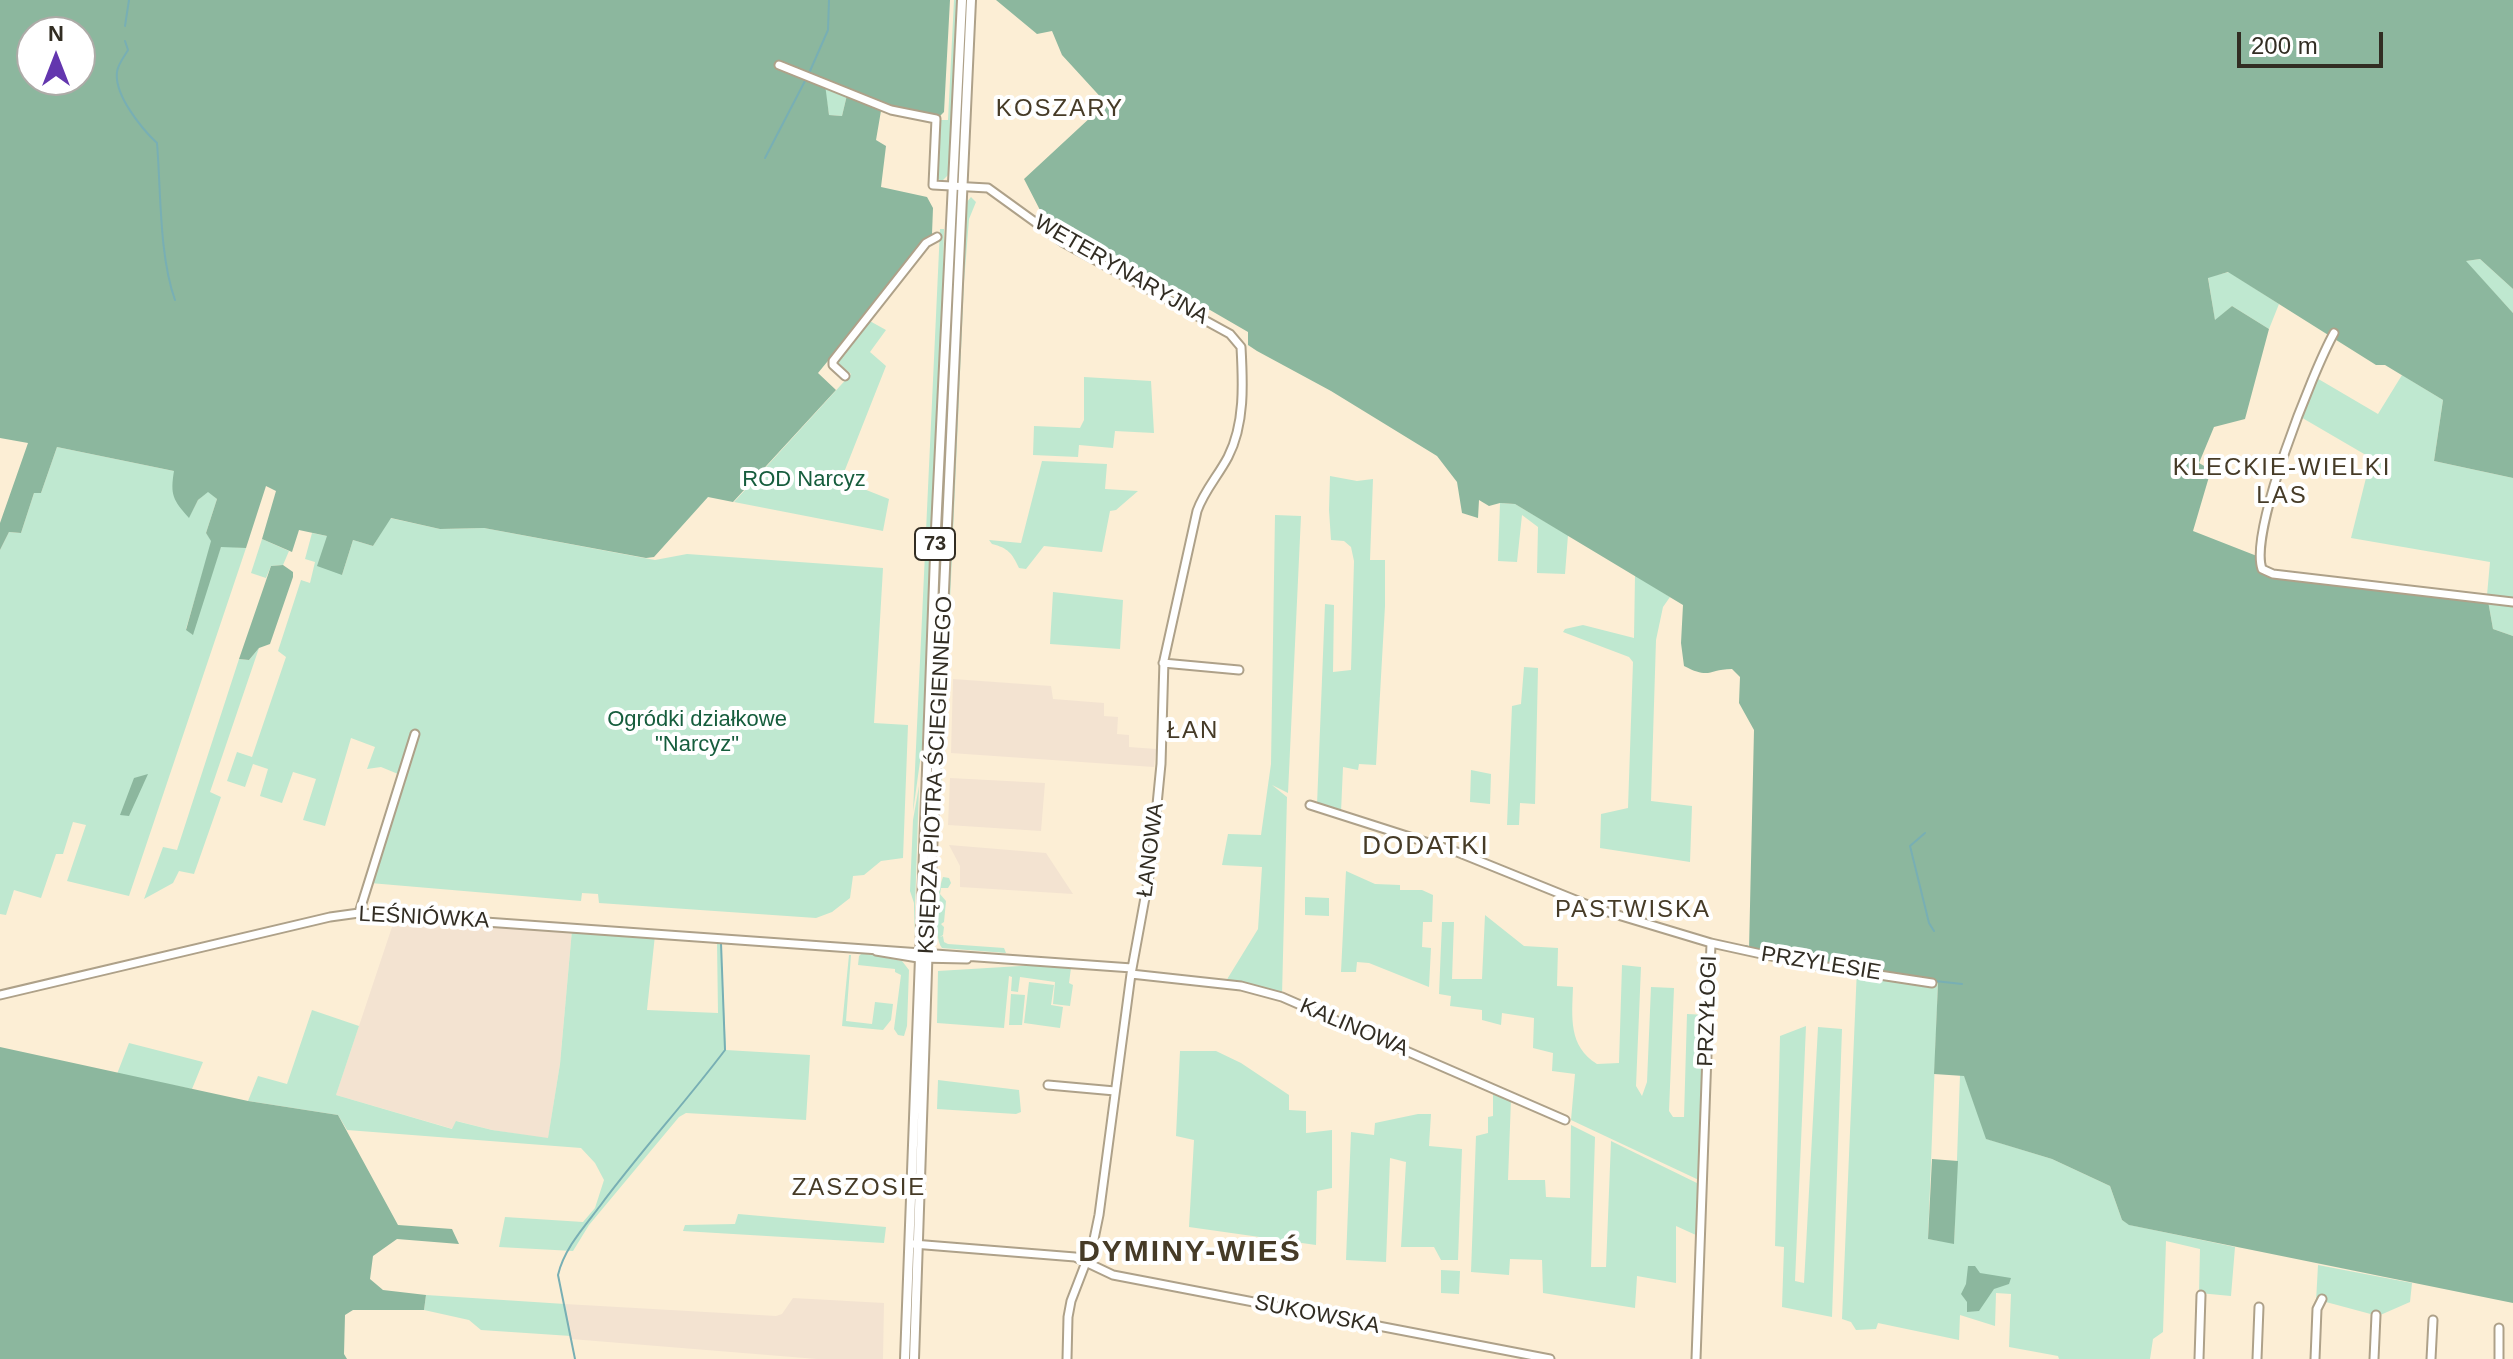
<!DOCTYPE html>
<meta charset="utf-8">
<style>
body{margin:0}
#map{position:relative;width:2513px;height:1359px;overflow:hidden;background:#fceed5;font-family:Arial,sans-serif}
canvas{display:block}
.north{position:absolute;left:16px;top:16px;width:80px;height:80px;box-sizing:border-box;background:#fff;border:2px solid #adaba7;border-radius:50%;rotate:0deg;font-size:22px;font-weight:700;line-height:32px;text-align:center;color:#322d23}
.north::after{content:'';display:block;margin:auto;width:28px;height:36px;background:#6336ae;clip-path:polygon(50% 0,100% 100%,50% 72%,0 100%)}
.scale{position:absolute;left:2237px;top:32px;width:146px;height:36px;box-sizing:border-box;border:4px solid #322d23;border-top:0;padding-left:10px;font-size:24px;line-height:28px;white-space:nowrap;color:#322d23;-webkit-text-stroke:6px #fff;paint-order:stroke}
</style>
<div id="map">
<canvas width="2513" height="1359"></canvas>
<div class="north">N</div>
<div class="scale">200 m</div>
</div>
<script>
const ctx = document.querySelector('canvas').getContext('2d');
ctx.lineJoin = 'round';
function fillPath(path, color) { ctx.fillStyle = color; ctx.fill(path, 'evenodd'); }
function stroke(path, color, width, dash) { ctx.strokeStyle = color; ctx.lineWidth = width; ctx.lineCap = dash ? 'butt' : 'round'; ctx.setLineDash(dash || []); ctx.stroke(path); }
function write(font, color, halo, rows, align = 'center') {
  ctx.font = font + ' Arial,sans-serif'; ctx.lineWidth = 8; ctx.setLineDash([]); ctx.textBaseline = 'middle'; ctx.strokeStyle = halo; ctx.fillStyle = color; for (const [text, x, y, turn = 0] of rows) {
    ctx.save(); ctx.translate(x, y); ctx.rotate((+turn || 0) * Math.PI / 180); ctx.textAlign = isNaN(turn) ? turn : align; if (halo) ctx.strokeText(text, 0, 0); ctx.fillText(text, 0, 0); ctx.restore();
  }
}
const industrial = new Path2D(`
 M953 679 1051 686 1053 699 1104 703V716L1118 717 1117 734 1129 735V747L1156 749 1154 767 951 753Z
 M950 778 1045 783 1041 831 948 825Z
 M949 845 1046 853 1073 894 960 887V866Z
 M395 918 572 930 560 1064 548 1139 492 1130 457 1121 453 1129 336 1095Z
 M793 1298 884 1303 883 1359H817L571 1339 565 1304 776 1316 782 1314Z`);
const green = new Path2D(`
 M954 0H958L948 175 942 181 936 178 939 120H948Z
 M824 83 847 95 842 116 829 115Z
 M971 197 976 202 969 219 964 282 942 784H940V774L962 279 966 203Z
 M956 201 954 285 925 938 933 660Z
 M940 229H944L943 279 922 747 913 812Z
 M2480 259 2513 289V313L2465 261Z
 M2229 272 2279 304 2269 329 2232 306 2215 321 2208 277Z
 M868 320 886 330 870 352 886 366 841 480 889 499 883 531 734 502 851 374 837 362Z
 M2402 375 2443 400 2434 461 2513 478V636L2493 629 2487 595 2490 562 2351 538 2371 458 2299 416 2315 377 2378 414Z
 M1084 377 1151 381 1154 433 1115 431 1113 448 1079 445 1078 457 1033 455 1034 426 1080 428 1084 420Z
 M57 447 174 471 189 517 198 500 208 491 217 499 206 533 212 541 186 629 192 634 221 546 246 548 129 896 67 881 86 825 73 822 63 854H56L41 898 14 890 6 915 0 914V550L9 532 21 533 34 493H41Z
 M1042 461 1107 464 1105 489 1138 491 1116 510 1110 511 1102 552 1044 546 1026 569 1019 568C1012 553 1008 548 992 544L989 540 1021 543Z
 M1330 476 1357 481 1373 479 1370 560H1385V606L1376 765 1359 764 1358 770 1343 767 1341 812 1317 805 1325 604 1334 605 1333 672 1351 670 1354 561 1351 547 1344 541 1331 540 1329 510Z
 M1500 503 1515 504 1568 535 1565 574 1537 573 1538 527 1522 515 1517 562 1498 561Z
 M1275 515 1301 516 1288 793 1272 785 1287 797 1282 995 1246 984 1226 981 1258 929 1262 867 1222 865 1228 834 1261 835 1271 764Z
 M390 518 440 529 484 528 655 560 687 554 883 568 874 723 908 725 903 858 881 861 864 875 853 876 850 898 832 912 816 918 599 903 598 894 582 893 581 901 370 883 403 776 381 767 367 769 375 747 351 738 325 826 303 820 316 779 293 772 282 803 260 796 268 769 253 764 245 787 227 781 237 752 252 757 286 657 278 651 301 580 310 583 315 562 305 559 312 533 327 536 342 575 353 540 373 546Z
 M262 539 289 551 283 565 271 566 266 578 251 573Z
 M1635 575 1670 597 1663 607 1656 640 1651 801 1692 806 1690 862 1600 848 1601 814 1628 808 1633 662 1629 657 1563 632 1565 629 1583 625 1634 638Z
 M1053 592 1123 600 1120 649 1050 644Z
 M259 648 210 792 221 797 194 874 179 871 173 883 144 899 163 847 177 850 239 659 249 660Z
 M1524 667 1538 668 1535 804 1520 803 1519 825H1507L1512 706 1521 704Z
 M1471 770 1491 774 1490 804 1470 802Z
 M919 786 914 938V903L910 891 913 820Z
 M1346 871 1375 884 1400 885V890H1422L1433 895 1432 922H1423L1422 947 1431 948 1429 987 1369 963 1357 962 1356 972H1341Z
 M943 877 949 878 951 883 948 888H941L940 894 946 901 944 922 941 924 944 927 943 935 940 937 943 936 944 942 948 944 1004 948 1006 953 942 948C933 936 937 892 943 877Z
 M1305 897 1329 898V916L1305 915Z
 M1485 915 1524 946 1558 948 1557 986 1573 987C1572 1017 1568 1046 1597 1064L1619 1063 1622 965 1641 967 1636 1086 1642 1096 1647 1082 1651 987 1674 988 1669 1111 1673 1117H1684L1687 1014 1706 1015 1701 1181 1571 1120 1575 1074 1552 1071 1553 1053 1533 1048 1534 1018 1502 1013 1501 1025 1482 1020V1010L1450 1006 1451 996 1439 994 1442 922H1454L1452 979H1482Z
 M572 930 655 935 647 1010 718 1013 717 942H721L726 1050 810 1055 806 1120 686 1113 679 1117 589 1225 573 1251 499 1247 505 1217 583 1222 595 1208 604 1180 595 1163 581 1148 347 1130 338 1115 248 1101 258 1076 287 1084 312 1010 359 1026 336 1095 452 1129 456 1121 492 1130 548 1138 560 1064Z
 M862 953 902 961 909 970 907 1026 904 1036 898 1035 894 1029 901 975 895 972V969L858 965 859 956Z
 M849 955H851L846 1021 872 1024 875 1002 893 1004 891 1020 883 1030 842 1026Z
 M1037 965 1071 968 1069 983 1073 985 1070 1006 1053 1004 1055 982 1020 977 1018 992 1011 991 1012 977 1009 976 1004 1028 937 1023 938 971Z
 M1857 968 1938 983 1928 1239 1954 1243 1960 1075H1964L1987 1139 2052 1159 2110 1186 2122 1220 2130 1225 2235 1247 2231 1296 2199 1293 2200 1249 2166 1241 2163 1332 2153 1339 2150 1359H2059L2058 1356 2009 1347 2011 1294 1996 1293 1995 1326 1960 1315 1959 1340 1878 1323 1876 1329 1856 1330 1851 1322 1842 1319Z
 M1029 982 1054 985 1051 1005 1063 1007 1060 1028 1024 1023Z
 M1011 994 1025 995 1022 1025H1009Z
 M1806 1026 1795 1281 1804 1283 1818 1027 1842 1029 1832 1317 1782 1307 1784 1247 1775 1246 1780 1036Z
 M129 1043 203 1062 192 1089 117 1074Z
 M1180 1051H1216L1241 1063 1289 1095V1110L1306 1111V1133L1332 1130V1188L1317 1191 1316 1245 1189 1227 1194 1140 1176 1136Z
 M938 1080 1019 1090 1021 1112 1016 1114 937 1109Z
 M1493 1091 1511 1099 1508 1180H1545L1546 1197 1570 1198 1571 1125 1595 1137 1591 1267H1606L1611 1141 1701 1185 1698 1236 1676 1226V1283L1637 1276 1635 1308 1543 1293 1542 1260 1510 1259 1509 1275 1471 1272 1476 1136 1488 1133V1117L1493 1116Z
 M1418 1114H1431L1429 1146 1462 1149 1458 1260H1441L1434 1247H1401L1406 1162 1390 1158 1386 1262 1346 1260 1351 1132 1374 1135 1375 1123Z
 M738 1214 886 1227 884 1243 683 1231 685 1225 735 1224Z
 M2318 1265 2412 1283 2410 1302 2378 1316 2326 1302H2316Z
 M1441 1270 1460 1271 1459 1294 1441 1293Z
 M426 1295 565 1304 571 1336 481 1330 469 1320 424 1310Z`);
const forest = new Path2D(`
 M0 0H950L944 112 940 116 882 105 876 140 886 146 881 187 927 197 933 208 932 234 818 373 836 390 733 502 708 497 654 557 646 558 484 528 440 529 391 518 373 546 353 540 342 575 317 566 327 536 299 530 292 552 262 539 276 491 266 486 246 548 221 547 193 635 186 630 211 541 206 533 217 499 208 492 198 500 189 518C173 500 170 495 174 471L57 447 41 493H34L21 533 9 532 0 550V523L28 443 0 438ZM32 32H80V80H32ZM825 84 847 95 842 116 829 115Z
 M996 0H2513V289L2480 259 2466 261 2513 313V478L2434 461 2443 400 2385 365H2376L2228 272 2208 278 2215 320 2232 306 2269 329 2245 419 2214 427 2199 463 2211 470 2193 531 2262 558 2263 569 2487 595 2493 629 2513 636V1303L2129 1225 2122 1220 2110 1186 2052 1159 1986 1139 1964 1076 1934 1074 1938 983 1749 950 1754 730 1739 703 1740 677 1732 669C1708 669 1711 680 1684 666L1681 643 1683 605 1515 504 1500 503 1489 506 1479 500 1478 518 1462 513 1457 482 1437 456 1331 391 1257 351 1248 345V332L1041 212 1024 179 1106 103 1062 55 1052 31 1037 34Z
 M283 565 293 572V577L270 644 259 648 249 660 239 659 271 566Z
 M148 774 129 816 120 815 134 778Z
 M0 1047 248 1101 338 1115 398 1225 452 1229 459 1244 397 1239 373 1256 370 1279 383 1290 426 1295 424 1310H353L345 1315 344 1354 347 1359H0Z
 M1932 1159 1958 1161 1954 1244 1928 1239Z
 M1968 1266H1975L1980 1273 2011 1278 2009 1284 1994 1289 1979 1311 1967 1312V1302L1961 1294 1966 1284Z`);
const stream = new Path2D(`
 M125 26 129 0
 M125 41 128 50C124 57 118 64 117 72 114 95 142 129 157 143 161 191 159 255 175 300
 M810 71 828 30 829 0
 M765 158 806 79
 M1925 833 1910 846 1929 923 1934 931
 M1745 946 1752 948
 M1844 966 1893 974
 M1935 981 1962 984
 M575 1359 558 1275C564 1249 584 1227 600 1206 640 1152 685 1103 725 1050L721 943`);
const minor = new Path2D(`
 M779 65 891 110 936 119 933 185 988 188 1064 243 1230 334 1241 347C1243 383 1245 424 1228 457 1218 476 1204 491 1197 511L1164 660 1161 764 1151 865 1131 974 1099 1215 1093 1244 1071 1301 1068 1317 1067 1359
 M2334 333C2313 371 2249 531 2262 569L2273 574 2513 602
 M845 376 833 365V361L926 243 937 237
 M1163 663 1239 670
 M1310 805 1457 852 1598 909 1711 943 1696 1359
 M359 913 415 734
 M1711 943 1807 964 1932 983
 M876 951 918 958 967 959
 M1131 974 1241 986 1282 997 1565 1120
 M0 995 330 917 359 913 1132 968
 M1048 1085 1115 1091
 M913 1244 1075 1257 1113 1275 1550 1359
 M2499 1328V1359
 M2199 1359 2201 1295
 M2257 1359 2259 1307
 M2315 1359 2317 1309 2322 1299
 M2374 1359 2376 1315
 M2431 1359 2433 1320`);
const major = new Path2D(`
 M905 1359 936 529 962 0
 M914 1359 928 940 971 0`);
const shields = [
 [935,544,40]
];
const shieldNames = [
 ["73",935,544]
];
const streetNames = [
 ["WETERYNARYJNA",1121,270,30],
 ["KSIĘDZA PIOTRA ŚCIEGIENNEGO",936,775,-87],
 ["ŁANOWA",1151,850,-83],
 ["LEŚNIÓWKA",424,918,3],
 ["PRZYLESIE",1821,964,9],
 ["PRZYŁOGI",1708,1011,-88],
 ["KALINOWA",1354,1028,23],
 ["SUKOWSKA",1317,1315,11]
];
const parkNames = [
 ["ROD Narcyz",804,480],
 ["Ogródki działkowe",697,720],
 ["\"Narcyz\"",697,745]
];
const neighbourhoodNames = [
 ["KOSZARY",1060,109],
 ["KLECKIE-WIELKI",2282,468],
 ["LAS",2282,496],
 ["ŁAN",1193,731],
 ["PASTWISKA",1633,910],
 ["ZASZOSIE",859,1188]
];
const quarterNames = [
 ["DODATKI",1426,847]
];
const districtNames = [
 ["DYMINY-WIEŚ",1190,1253]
];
fillPath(industrial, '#f3e3d1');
fillPath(green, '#bfe8d0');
fillPath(forest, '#8cb79e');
stroke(stream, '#78afb4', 2);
stroke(minor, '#aea189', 11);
stroke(major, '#aea189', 12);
stroke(minor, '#fff', 7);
stroke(major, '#fff', 8);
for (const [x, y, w] of shields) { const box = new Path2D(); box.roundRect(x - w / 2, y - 16, w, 32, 6); ctx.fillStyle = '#fff'; ctx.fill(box); stroke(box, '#322d23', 2); }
write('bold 20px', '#322d23', null, shieldNames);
write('22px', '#322d23', '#fff', streetNames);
write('22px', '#165d3d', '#fff', parkNames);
ctx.letterSpacing = '2px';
write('24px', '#463b27', '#fff', neighbourhoodNames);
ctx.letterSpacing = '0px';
ctx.letterSpacing = '2px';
write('26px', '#463b27', '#fff', quarterNames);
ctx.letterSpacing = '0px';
ctx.letterSpacing = '2px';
write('bold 30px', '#463b27', '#fff', districtNames);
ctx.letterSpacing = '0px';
</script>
